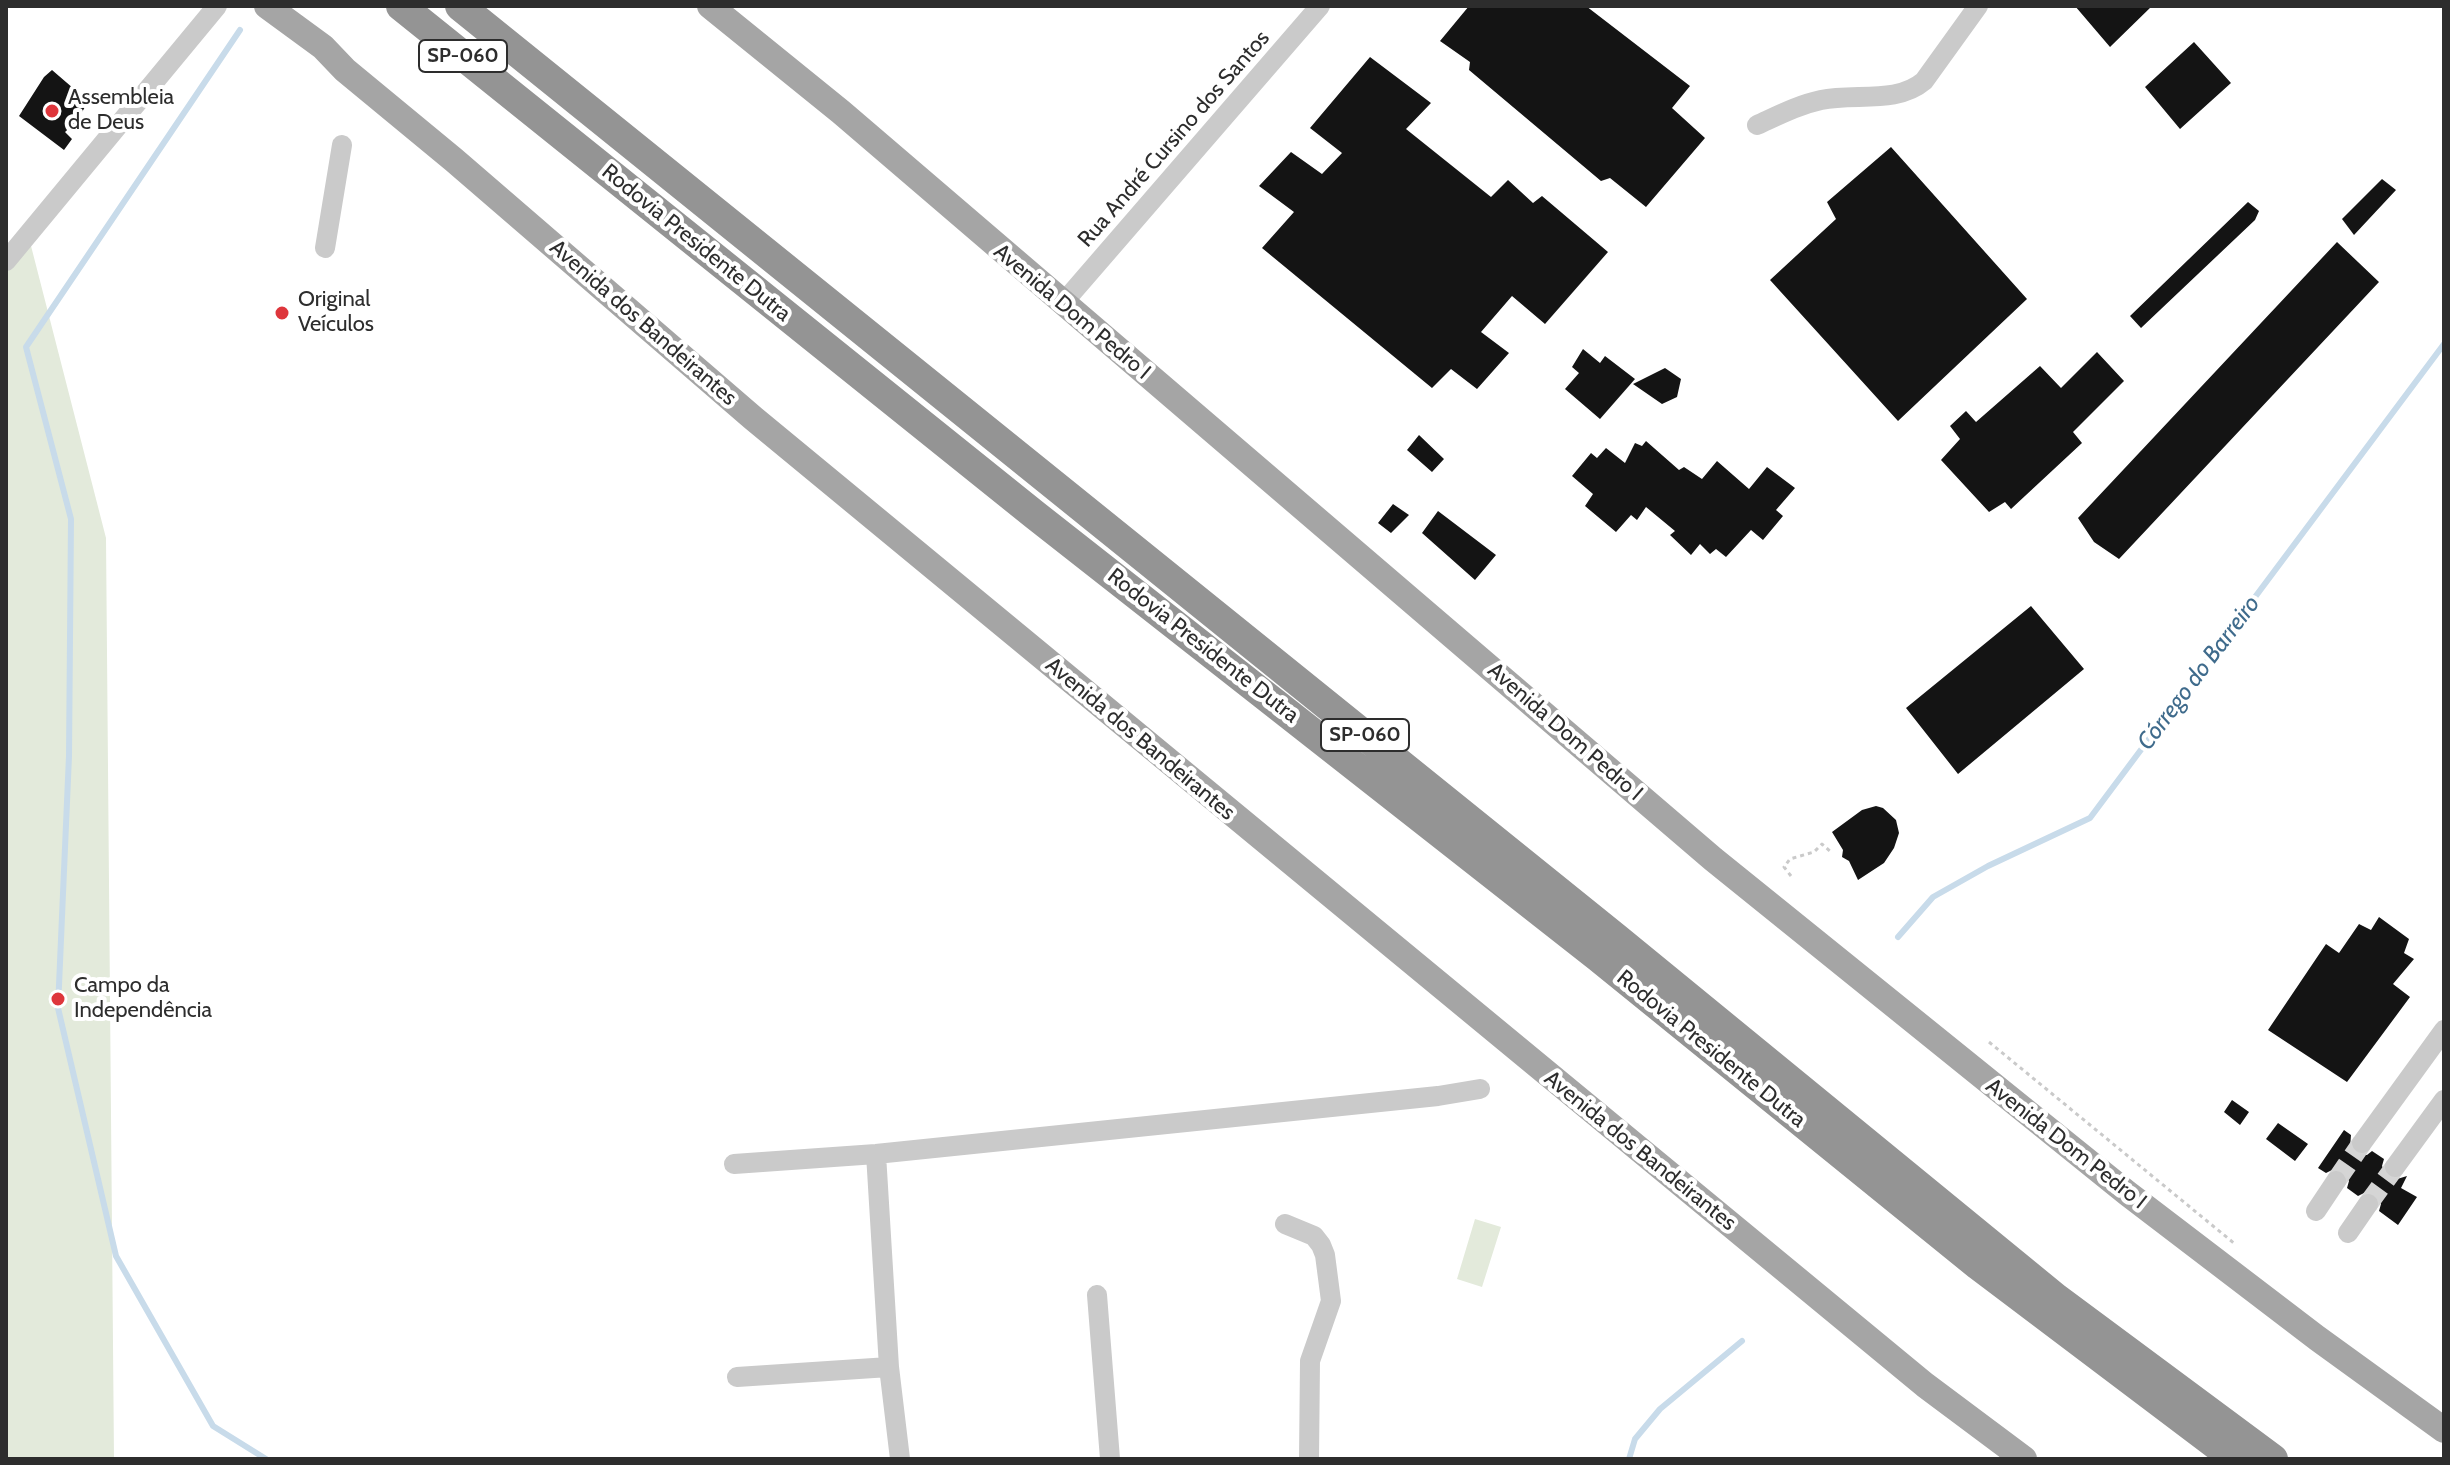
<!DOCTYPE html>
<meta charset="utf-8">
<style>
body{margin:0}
#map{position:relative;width:2450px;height:1465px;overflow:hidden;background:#fff;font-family:Cabin,sans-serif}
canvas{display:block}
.frame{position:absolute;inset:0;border:8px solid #2d2d2d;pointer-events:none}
</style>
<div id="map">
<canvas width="2450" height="1465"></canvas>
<div class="frame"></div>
</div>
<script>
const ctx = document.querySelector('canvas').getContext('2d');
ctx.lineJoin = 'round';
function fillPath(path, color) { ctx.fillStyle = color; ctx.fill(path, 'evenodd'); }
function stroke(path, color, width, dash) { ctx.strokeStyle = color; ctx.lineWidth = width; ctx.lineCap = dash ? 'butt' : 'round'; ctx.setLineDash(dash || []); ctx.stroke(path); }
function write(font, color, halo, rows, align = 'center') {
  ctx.font = font + ' Cabin,sans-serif'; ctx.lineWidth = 8; ctx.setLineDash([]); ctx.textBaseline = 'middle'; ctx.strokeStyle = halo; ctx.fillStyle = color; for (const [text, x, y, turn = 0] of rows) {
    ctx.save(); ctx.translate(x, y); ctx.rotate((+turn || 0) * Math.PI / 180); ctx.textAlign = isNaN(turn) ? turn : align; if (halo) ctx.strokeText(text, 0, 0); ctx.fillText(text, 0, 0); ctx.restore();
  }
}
const green = new Path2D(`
 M30 242 106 538 114 1459H6V272Z
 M1475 1219 1501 1227 1482 1287 1457 1279Z`);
const stream = new Path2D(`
 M240 30 26 347 71 519 69 756 58 1008 116 1256 213 1426 266 1459
 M1898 937 1933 897 1988 866 2090 818 2444 344
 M1629 1459 1635 1439 1660 1409 1742 1341`);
const building = new Path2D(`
 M1469 6H1586L1690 86 1672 108 1705 138 1646 207 1610 178 1601 181 1469 70 1470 62 1440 41Z
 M2075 6H2152L2110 47Z
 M2194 42 2231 83 2180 129 2145 87Z
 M1370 57 1431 103 1406 129 1491 197 1508 180 1533 203 1542 196 1608 252 1545 324 1512 296 1481 332 1509 353 1477 389 1451 369 1432 388 1262 248 1294 212 1259 186 1291 152 1322 174 1342 153 1310 128Z
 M52 70 88 101 78 120 65 132 72 139 64 150 19 116 44 77Z
 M1891 147 2027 299 1898 421 1770 280 1836 219 1827 202Z
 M2382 179 2396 190 2354 235 2342 219Z
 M2248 202 2259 211 2255 220 2141 328 2130 316Z
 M2337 242 2379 282 2119 559 2094 542 2078 518Z
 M1583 349 1600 363 1605 356 1635 379 1600 419 1565 389 1579 373 1572 367Z
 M2097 352 2124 381 2073 432 2082 443 2011 509 2005 502 1989 512 1941 460 1960 439 1950 426 1966 411 1976 422 2040 366 2061 388Z
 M1665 368 1681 379 1677 397 1662 404 1633 384Z
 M1419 435 1444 459 1432 472 1407 450Z
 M1646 441 1679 470 1684 467 1702 479 1717 461 1749 489 1767 467 1795 488 1776 510 1783 516 1763 540 1751 530 1726 557 1716 549 1710 554 1700 544 1691 555 1670 535 1675 531 1646 507 1637 520 1631 515 1616 532 1585 506 1593 494 1572 476 1591 453 1597 458 1606 448 1625 463 1635 443 1642 446Z
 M1393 504 1409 515 1391 533 1378 523Z
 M1438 511 1496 555 1475 580 1422 533Z
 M2031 606 2084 669 1958 774 1906 708Z
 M1876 806 1883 808 1896 820 1899 833 1894 848 1884 863 1858 880 1849 861 1842 857 1843 850 1832 832 1862 810Z
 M2379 917 2409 939 2404 953 2414 959 2393 984 2410 997 2347 1082 2268 1030 2326 944 2339 953 2359 924 2371 930Z
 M2232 1100 2249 1112 2240 1125 2224 1112Z
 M2278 1123 2308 1144 2295 1161 2266 1139Z
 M2344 1130 2351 1135 2350 1148 2355 1154 2367 1155 2372 1151 2384 1159 2382 1166 2387 1177 2394 1180 2407 1176 2401 1188 2417 1197 2398 1225 2379 1211 2381 1204 2376 1194 2368 1191 2358 1196 2347 1188 2349 1181 2344 1171 2336 1168 2326 1173 2318 1168Z`);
const minorTunnel = new Path2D(`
 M2336 1181 2362 1143
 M2368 1204 2395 1167`);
const path = new Path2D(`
 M1791 876 1784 867 1790 859 1814 852 1822 844 1832 853
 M1989 1042 2235 1244`);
const minor = new Path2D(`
 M1757 125C1779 115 1798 105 1821 100 1856 93 1897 104 1924 81L1978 6
 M325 248 342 145
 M6 261 217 6
 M1063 303 1320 6
 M2362 1143 2444 1030
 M876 1154 889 1367 900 1459
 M734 1164 876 1154 1438 1096 1480 1089
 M2395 1167 2444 1100
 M2316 1211 2336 1181
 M1285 1224 1314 1236 1321 1245 1325 1255 1331 1301 1310 1361 1309 1459
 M2348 1233 2368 1204
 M1097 1295 1110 1459
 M737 1377 889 1367`);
const major = new Path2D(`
 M267 6 323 47 345 70 454 160 753 418 1925 1385 2024 1459
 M710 6 841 112 1713 859 2127 1193 2317 1338 2444 1430`);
const highway = new Path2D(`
 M401 6 1035 515 1598 957 1978 1265 2235 1459
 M460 6 1616 938 2056 1298 2273 1459`);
const markers = [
 [52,111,8,"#de363c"],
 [282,313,8,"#de363c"],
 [58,999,8,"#de363c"]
];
const shields = [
 [463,56,88],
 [1365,735,88]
];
const shieldNames = [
 ["SP-060",463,56],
 ["SP-060",1365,735]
];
const poiNames = [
 ["Assembleia",68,98],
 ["de Deus",68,123],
 ["Original",298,300],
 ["Veículos",298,325],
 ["Campo da",74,986],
 ["Independência",74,1011]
];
const streetNames = [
 ["Rua André Cursino dos Santos",1174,139,-49],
 ["Rodovia Presidente Dutra",696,243,39],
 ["Avenida Dom Pedro I",1072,312,40],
 ["Avenida dos Bandeirantes",643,323,41],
 ["Rodovia Presidente Dutra",1203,646,38],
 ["Avenida Dom Pedro I",1565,732,41],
 ["Avenida dos Bandeirantes",1140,739,40],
 ["Rodovia Presidente Dutra",1711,1049,39],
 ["Avenida Dom Pedro I",2066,1144,38],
 ["Avenida dos Bandeirantes",1640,1151,39]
];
const waterNames = [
 ["Córrego do Barreiro",2199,673,-53]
];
fillPath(green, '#e3eadb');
stroke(stream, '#c8dbea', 6);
fillPath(building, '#141414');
stroke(minorTunnel, '#d5d5d5', 20, [20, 10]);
stroke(path, '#cacaca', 3, [4, 4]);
stroke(minor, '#cacaca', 20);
stroke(major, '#a5a5a5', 26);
stroke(highway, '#949494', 30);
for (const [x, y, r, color] of markers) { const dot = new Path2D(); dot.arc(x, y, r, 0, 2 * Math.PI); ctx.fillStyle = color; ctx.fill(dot); stroke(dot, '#fff', 3); }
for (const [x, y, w] of shields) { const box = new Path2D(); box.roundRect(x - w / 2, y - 16, w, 32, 6); ctx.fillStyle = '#fff'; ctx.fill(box); stroke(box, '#2d2d2d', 2); }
write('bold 20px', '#2d2d2d', null, shieldNames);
write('22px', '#2d2d2d', '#fff', poiNames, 'left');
write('22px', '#2d2d2d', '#fff', streetNames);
write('italic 24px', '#3f6b8c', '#fff', waterNames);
</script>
